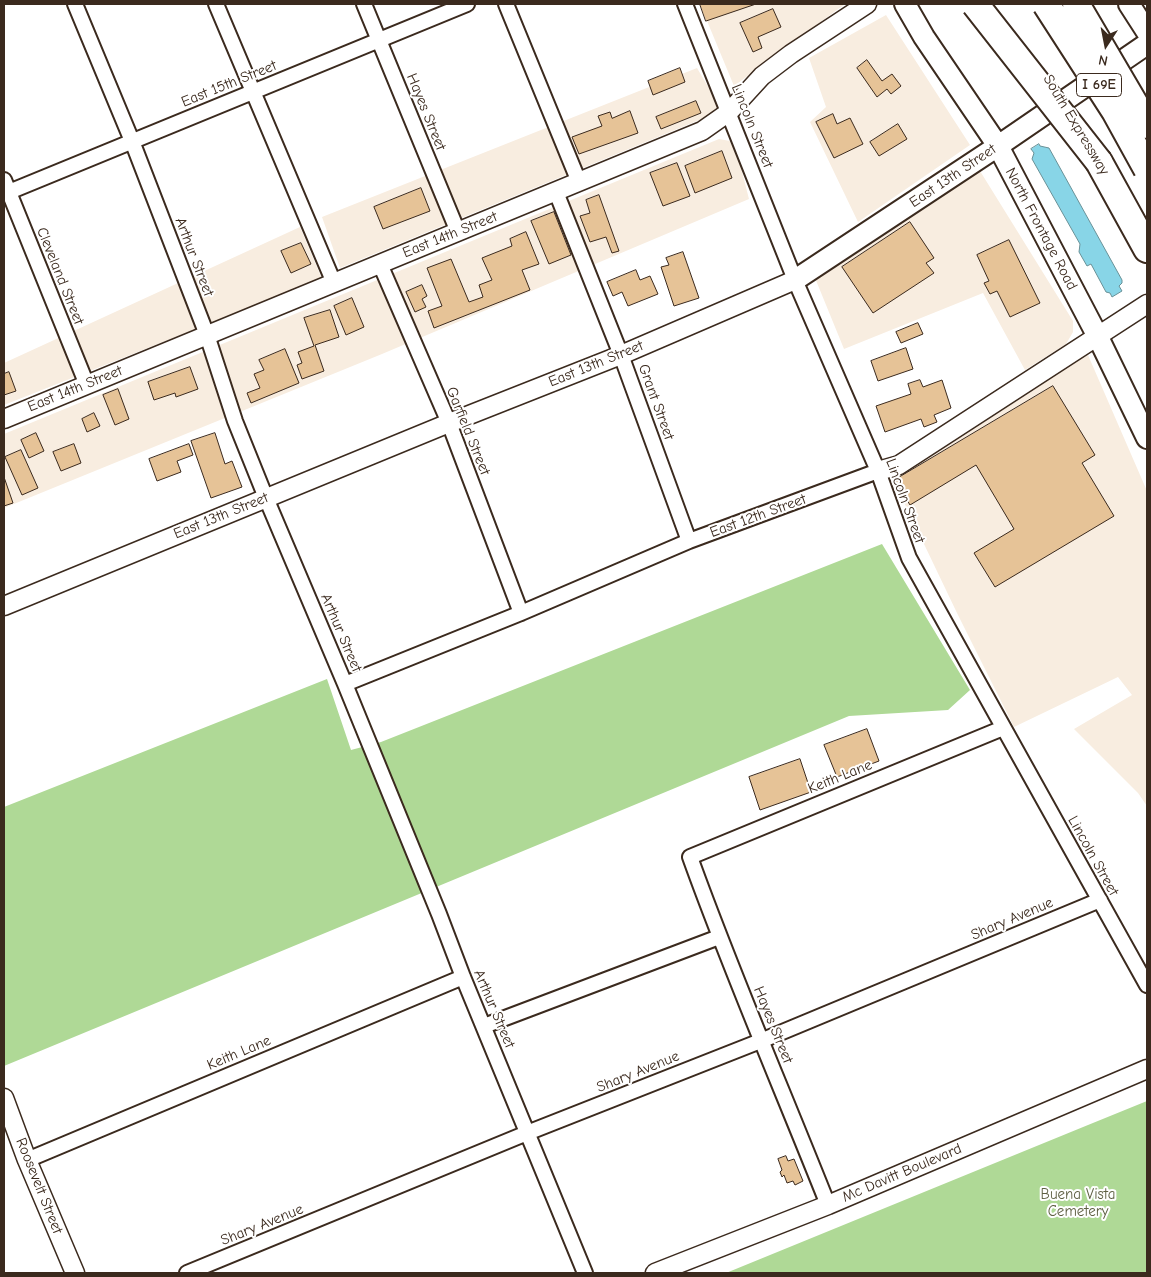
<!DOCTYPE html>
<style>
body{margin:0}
#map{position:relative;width:1151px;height:1277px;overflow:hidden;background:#fff;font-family:"Comic Neue",sans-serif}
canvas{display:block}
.frame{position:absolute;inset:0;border:5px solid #3b2a1e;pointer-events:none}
.north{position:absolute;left:1081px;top:20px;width:50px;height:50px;-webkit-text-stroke:4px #fff;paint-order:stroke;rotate:191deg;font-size:14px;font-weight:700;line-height:20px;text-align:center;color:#3b2a1e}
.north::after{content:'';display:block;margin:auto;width:18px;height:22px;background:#3b2a1e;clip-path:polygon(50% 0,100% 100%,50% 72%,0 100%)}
</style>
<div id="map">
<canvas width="1151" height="1277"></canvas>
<div class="frame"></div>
<div class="north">N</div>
</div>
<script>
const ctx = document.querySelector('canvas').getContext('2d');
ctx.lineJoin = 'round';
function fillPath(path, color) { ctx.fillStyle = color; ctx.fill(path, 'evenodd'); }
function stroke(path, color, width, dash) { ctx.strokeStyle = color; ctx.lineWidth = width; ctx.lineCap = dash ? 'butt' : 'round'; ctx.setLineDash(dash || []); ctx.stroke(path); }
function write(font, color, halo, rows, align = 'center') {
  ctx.font = font + ' "Comic Neue",sans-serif'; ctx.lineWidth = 4; ctx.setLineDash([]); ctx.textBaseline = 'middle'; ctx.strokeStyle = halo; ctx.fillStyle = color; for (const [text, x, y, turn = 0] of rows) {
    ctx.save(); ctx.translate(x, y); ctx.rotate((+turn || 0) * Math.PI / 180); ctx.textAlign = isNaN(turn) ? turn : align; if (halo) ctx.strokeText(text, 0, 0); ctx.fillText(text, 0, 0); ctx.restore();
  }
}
const built = new Path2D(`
 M700 4H845L734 86Z
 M886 15 970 145 858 222 810 122 826 107 809 58Z
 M697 68 719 105 709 116 340 268 322 217Z
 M719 139 730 141 739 160 749 199 382 354 4 508V434Z
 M980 171 1073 321V332L1066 344 1025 370 983 293 844 349 815 278Z
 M300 227 322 279 4 405V363Z
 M1088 355 1147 491V806L1138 793 1074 729 1132 695 1118 677 1014 727 957 613 890 473Z`);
const green = new Path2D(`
 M882 544 970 690 948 710 849 716 4 1066V807L327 679 351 750 381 742Z
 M1147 1101V1273H726L1088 1125Z`);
const water = new Path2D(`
 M1039 144 1040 146 1049 148 1122 280V283L1119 286 1122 291 1112 297 1110 293 1106 292 1091 264 1087 266 1079 252 1080 244 1032 159 1034 153 1031 149Z`);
const building = new Path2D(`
 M700 4H756L706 21Z
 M773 9 781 27 758 37 762 48 753 52 740 23Z
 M867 60 882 81 892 74 901 86 891 94 887 89 877 97 857 68Z
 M680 68 685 82 653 95 648 81Z
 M696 101 701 113 661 129 656 117Z
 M630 111 638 133 579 154 572 137 602 126 598 116 610 112 612 118Z
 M833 114 837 124 850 118 863 144 834 158 816 122Z
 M898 124 907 139 879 156 870 142Z
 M722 151 732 178 695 193 685 166Z
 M677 163 690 196 663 206 650 173Z
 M421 188 430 211 383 229 374 207Z
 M599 195 619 251 612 253 606 237 590 242 580 216 590 213 586 200Z
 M554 212 571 255 549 264 531 221Z
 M910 222 934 258 926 263 934 273 873 313 842 267Z
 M526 232 539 264 522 270 530 290 434 328 428 311 442 306 427 268 451 259 469 302 483 297 479 285 492 280 482 258 512 246 510 239Z
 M1009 240 1040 303 1010 317 997 291 990 294 984 283 989 281 977 255Z
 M301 243 311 264 291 273 281 251Z
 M683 252 699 298 674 306 661 267 669 265 666 258Z
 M636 270 640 280 650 276 658 294 628 306 622 292 613 296 607 282Z
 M422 285 427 296 422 299 426 307 415 312 406 292Z
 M352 298 364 327 346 335 334 306Z
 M330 310 339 337 315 345 324 371 302 379 297 365 302 363 298 352 314 346 304 318Z
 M918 323 923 334 901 343 896 332Z
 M906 348 913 369 878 381 871 361Z
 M285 349 299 383 251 403 247 393 260 388 254 374 264 370 259 360Z
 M190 367 198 389 176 397 175 393 154 400 148 382Z
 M9 372 16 391 4 395V374Z
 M920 380 923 387 942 380 951 408 934 415 937 422 924 427 921 419 885 432 876 406 911 394 908 384Z
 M1053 386 1095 455 1082 463 1114 516 995 587 974 553 1014 529 976 465 910 505 895 480Z
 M118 389 129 419 115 425 103 395Z
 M94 413 100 426 87 432 82 419Z
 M36 433 44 451 29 458 21 440Z
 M215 433 225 464 232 461 242 487 211 498 191 441Z
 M74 444 81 463 61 471 53 452Z
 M189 444 193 455 177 461 181 472 157 481 149 459Z
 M21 450 38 488 22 495 5 457Z
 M4 477 13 503 4 506Z
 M867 729 879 761 837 777 824 745Z
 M800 759 811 792 760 810 749 777Z
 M786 1156 788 1161 794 1159 803 1181 795 1185 793 1181 787 1183 784 1175 782 1177 780 1172 782 1170 778 1159Z`);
const minor = new Path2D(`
 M75 4 132 141 207 335 235 421 266 498 345 684 439 914 463 977 585 1273
 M216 4 334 283
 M364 4 458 232
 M506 4 579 182
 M685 4 795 280 878 471 909 558 1147 985
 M4 180 87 385
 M556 192 621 355 689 541
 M4 194 467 4
 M380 264 449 423 521 613
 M345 684 521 613 689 541 878 471
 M484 1026 719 937
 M27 1160 463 977
 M828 1205C782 1089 732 974 690 857L1003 728
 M187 1273 527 1133 763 1040 1100 900`);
const tertiary = new Path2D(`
 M4 419 702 131 729 112 762 76 791 54 867 4
 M878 471 899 465 1147 304
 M4 606 449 423 621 355 795 280
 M4 1098 27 1160 75 1273
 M655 1273 828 1205 1147 1069`);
const secondary = new Path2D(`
 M905 4 924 37 998 146 1097 335 1147 438
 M1129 4 1147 32
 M795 280 998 146 1147 44`);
const motorway = new Path2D(`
 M1099 162 1147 249`);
const motorwayBridge = new Path2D(`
 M975 4 1099 162
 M1046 4 1115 111 1147 169
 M1076 4 1147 125`);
const shields = [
 [1099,85,45]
];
const shieldNames = [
 ["I 69E",1099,85]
];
const streetNames = [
 ["East 15th Street",229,84,-22],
 ["Hayes Street",426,112,68],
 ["South Expressway",1076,125,59],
 ["Lincoln Street",752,126,68],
 ["East 13th Street",953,176,-34],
 ["North Frontage Road",1041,229,62],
 ["East 14th Street",450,235,-22],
 ["Arthur Street",194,257,69],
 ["Cleveland Street",60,276,68],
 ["East 13th Street",596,364,-22],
 ["East 14th Street",75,389,-22],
 ["Grant Street",656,402,70],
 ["Garfield Street",468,431,68],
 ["Lincoln Street",905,501,70],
 ["East 13th Street",221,516,-22],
 ["East 12th Street",758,516,-20],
 ["Arthur Street",341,633,67],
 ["Keith Lane",840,777,-22],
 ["Lincoln Street",1093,856,61],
 ["Shary Avenue",1012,919,-23],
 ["Arthur Street",494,1009,67],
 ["Hayes Street",773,1025,68],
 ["Keith Lane",239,1053,-23],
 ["Shary Avenue",638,1072,-22],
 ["Mc Davitt Boulevard",902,1173,-23],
 ["Roosevelt Street",39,1186,68],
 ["Shary Avenue",262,1225,-22]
];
const parkNames = [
 ["Buena Vista",1078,1195],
 ["Cemetery",1078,1212]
];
fillPath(built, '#f8ede0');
fillPath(green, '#afd996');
fillPath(water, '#88d5e7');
stroke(water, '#699197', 1);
fillPath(building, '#e6c397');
stroke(building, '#3b2a1e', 1);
stroke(minor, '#3b2a1e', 18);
stroke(tertiary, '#3b2a1e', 21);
stroke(secondary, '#3b2a1e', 24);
stroke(motorway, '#3b2a1e', 30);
stroke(minor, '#fff', 14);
stroke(tertiary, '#fff', 18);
stroke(secondary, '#fff', 20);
stroke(motorway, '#fff', 26);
stroke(motorwayBridge, '#3b2a1e', 30, []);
stroke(motorwayBridge, '#fff', 26);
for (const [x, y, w] of shields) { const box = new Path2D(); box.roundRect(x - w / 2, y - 11.5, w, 23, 4); ctx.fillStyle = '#fff'; ctx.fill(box); stroke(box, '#3b2a1e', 1); }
write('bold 14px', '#3b2a1e', null, shieldNames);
write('15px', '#3b2a1e', '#fff', streetNames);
write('15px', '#5e5f42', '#fff', parkNames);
</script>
